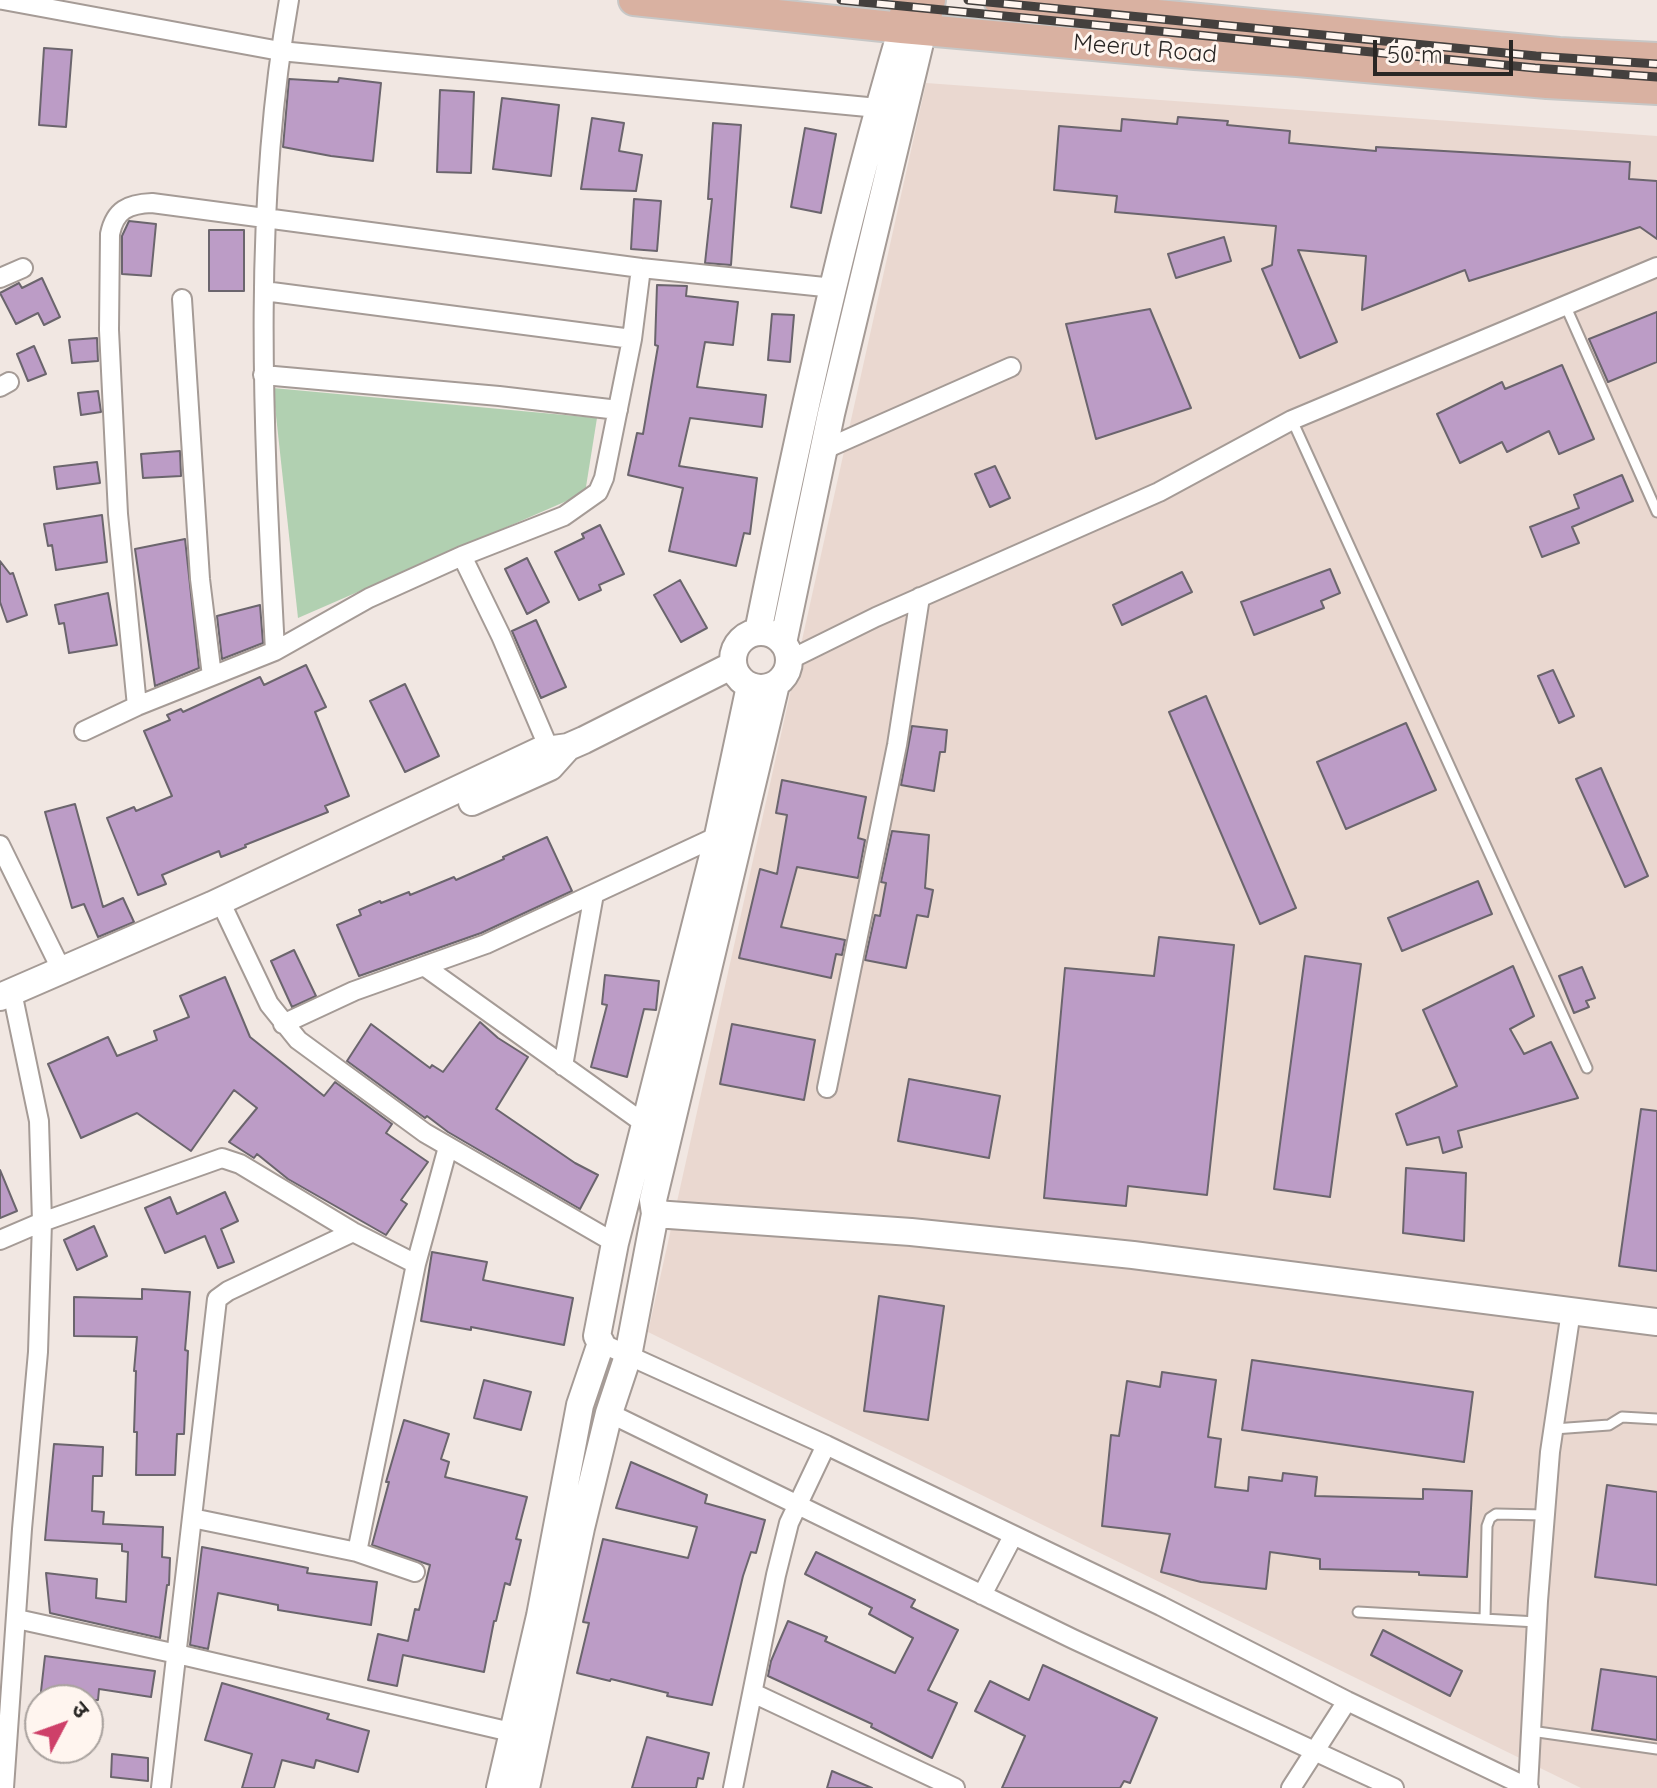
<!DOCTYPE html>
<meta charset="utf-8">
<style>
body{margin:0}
#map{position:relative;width:1657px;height:1788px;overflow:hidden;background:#f1e7e2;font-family:Quicksand,"Noto Sans Devanagari",sans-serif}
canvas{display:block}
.north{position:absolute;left:24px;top:1684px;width:80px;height:80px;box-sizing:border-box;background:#fff5ef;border:2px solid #a9a29e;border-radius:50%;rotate:49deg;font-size:22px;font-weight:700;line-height:32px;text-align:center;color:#292624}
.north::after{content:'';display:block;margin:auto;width:28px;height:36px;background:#ce4069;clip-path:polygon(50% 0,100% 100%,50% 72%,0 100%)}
.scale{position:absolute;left:1373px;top:40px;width:140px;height:36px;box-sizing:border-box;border:4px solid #292624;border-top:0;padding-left:10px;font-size:24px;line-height:28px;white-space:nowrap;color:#292624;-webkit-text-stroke:6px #fff5ef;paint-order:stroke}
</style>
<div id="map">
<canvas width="1657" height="1788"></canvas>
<div class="north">उ</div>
<div class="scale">50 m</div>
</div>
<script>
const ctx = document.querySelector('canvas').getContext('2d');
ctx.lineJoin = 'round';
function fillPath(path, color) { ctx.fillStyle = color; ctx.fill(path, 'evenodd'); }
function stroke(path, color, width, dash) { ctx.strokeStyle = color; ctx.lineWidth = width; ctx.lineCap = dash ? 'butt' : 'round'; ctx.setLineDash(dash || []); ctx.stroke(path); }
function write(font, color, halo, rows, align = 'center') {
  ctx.font = font + ' Quicksand,sans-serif'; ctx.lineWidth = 6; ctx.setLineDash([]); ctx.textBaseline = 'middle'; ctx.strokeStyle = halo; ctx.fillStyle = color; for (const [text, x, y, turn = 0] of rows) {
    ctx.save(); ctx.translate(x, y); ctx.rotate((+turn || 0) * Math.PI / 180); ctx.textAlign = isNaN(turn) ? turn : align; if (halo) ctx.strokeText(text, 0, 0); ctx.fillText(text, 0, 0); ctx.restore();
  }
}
const built = new Path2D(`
 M926 83 1657 136V1788H1581L648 1332Z`);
const green = new Path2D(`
 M273 388 597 418 585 493 298 618Z`);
const building = new Path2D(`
 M44 48 72 50 66 127 39 125Z
 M339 78 381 83 373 161 331 156 283 147 289 79 338 82Z
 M440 90 474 92 471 173 437 172Z
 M502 98 559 105 551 176 493 169Z
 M1178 117 1228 121 1227 125 1290 131 1289 143 1376 151V147L1630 162 1629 179 1657 181V239L1640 227 1469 281 1465 270 1362 310 1366 256 1298 250 1337 342 1300 358 1262 269 1272 265 1276 226 1115 212 1117 196 1054 190 1059 126 1121 131 1122 119 1177 124Z
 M592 118 624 123 619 151 642 155 636 191 581 189Z
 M713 123 741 125 731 265 705 263 712 199H708Z
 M805 128 836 134 821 213 791 207Z
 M634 199 661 201 657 251 631 249Z
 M129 221 156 224 151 276 122 274V236Z
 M209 230H244V291H209Z
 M1224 237 1231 261 1176 278 1168 254Z
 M42 278 60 317 44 325 38 313 16 324 0 293 19 283 22 288Z
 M657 285 687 286 686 296 738 302 733 345 705 342 697 387 766 395 762 427 690 418 679 466 757 478 750 534 744 533 736 566 669 551 683 488 628 475 637 433 643 434 658 346 655 345Z
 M1150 309 1191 408 1096 439 1066 324Z
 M1657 312V362L1608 382 1589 339Z
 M772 314 794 315 790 362 768 360Z
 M97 338 98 361 72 363 69 340Z
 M34 346 46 374 28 381 17 354Z
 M1562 365 1594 439 1559 454 1549 431 1507 452 1502 442 1460 463 1437 414 1502 382 1505 389Z
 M98 391 101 412 81 415 78 393Z
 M180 451 181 476 143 478 141 454Z
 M97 462 100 483 57 489 54 467Z
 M995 466 1010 498 990 507 975 474Z
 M1622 475 1633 501 1572 527 1579 543 1542 557 1530 527 1579 508 1574 495Z
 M102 515 107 562 56 570 52 545 48 546 44 524Z
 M600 525 624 574 599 585 601 590 579 600 555 552 584 538 582 534Z
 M185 539 199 668 155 686 135 549Z
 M527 558 549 602 527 614 505 569Z
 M0 561 10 574 13 573 27 615 7 622 0 602Z
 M1330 569 1340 593 1321 601 1324 608 1254 635 1241 602Z
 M1182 572 1192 592 1122 625 1113 605Z
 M680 580 707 628 681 642 654 595Z
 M108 593 117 645 69 653 64 623 59 624 55 605Z
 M260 605 263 643 222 659 217 616Z
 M536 620 566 687 541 698 512 631Z
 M306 665 326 707 315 712 349 796 325 806 328 812 245 845 246 847 221 857 219 851 162 875 166 884 138 895 107 818 134 807 136 811 172 796 144 731 170 720 167 715 181 709 183 712 260 677 264 685Z
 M1553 670 1574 716 1559 723 1538 676Z
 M405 684 439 756 405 772 370 701Z
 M1206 696 1296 908 1260 924 1169 712Z
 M1406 723 1436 790 1346 829 1317 762Z
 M912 726 947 730 945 752H940L934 791 901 785Z
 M1601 768 1648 876 1625 887 1576 779Z
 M782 780 866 797 858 838 865 840 858 878 797 867 781 927 845 940 842 955 836 954 831 978 739 958 760 869 777 874 787 815 776 813Z
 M75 804 103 907 123 898 134 922 98 937 84 904 72 908 45 812Z
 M892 831 929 835 925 888 933 890 928 917 917 915 906 968 865 960 875 915 880 916 886 883 881 882Z
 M547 837 572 891 481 933 359 976 337 925 361 915 359 910 380 901 381 903 409 892 410 895 454 877 456 880 504 859 503 857Z
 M1478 881 1492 914 1402 951 1388 918Z
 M1159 937 1234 945 1207 1195 1128 1186 1126 1206 1044 1198 1065 968 1154 976Z
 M294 950 316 996 292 1007 271 961Z
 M1305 956 1361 964 1330 1197 1274 1189Z
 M1513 966 1534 1016 1510 1029 1524 1054 1551 1042 1578 1098 1458 1131 1462 1147 1443 1153 1439 1137 1407 1145 1396 1114 1457 1086 1423 1010Z
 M1582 967 1595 998 1586 1001 1589 1007 1574 1013 1559 976Z
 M605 975 659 981 656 1010 644 1009 627 1077 591 1067 607 1005 602 1004Z
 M225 977 250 1037 324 1096 335 1082 392 1124 386 1133 428 1162 401 1200 407 1204 386 1235 288 1179 257 1154 254 1158 229 1142 257 1108 234 1090 191 1151 137 1113 81 1138 48 1064 108 1037 117 1056 157 1040 154 1031 189 1017 180 996Z
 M480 1022 498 1038 528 1057 496 1109 575 1163 598 1175 580 1209 448 1132 427 1116 425 1118 347 1061 371 1024 430 1068 432 1065 443 1072Z
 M732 1024 815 1040 804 1100 720 1084Z
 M909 1079 1000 1096 989 1158 898 1141Z
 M1641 1109 1657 1111V1271L1619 1266Z
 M1406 1168 1466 1173 1464 1241 1403 1233Z
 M0 1170 17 1211 0 1218Z
 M225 1192 238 1221 221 1229 234 1262 218 1268 205 1236 165 1253 145 1208 170 1197 177 1214Z
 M94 1226 107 1256 77 1270 64 1240Z
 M432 1252 487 1262 483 1280 573 1298 564 1345 471 1327V1330L421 1321Z
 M142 1289 190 1292 185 1350 188 1351 184 1434H177L175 1475H136L137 1432H134L136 1371H134L137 1337 74 1336V1297L142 1299Z
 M879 1296 944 1306 928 1420 864 1411Z
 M1252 1360 1473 1392 1464 1462 1242 1430Z
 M1162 1372 1216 1380 1208 1437 1221 1439 1215 1487 1248 1491 1249 1477 1282 1481 1283 1473 1317 1477 1315 1496 1423 1499V1489L1472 1491 1467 1577 1419 1575V1572L1320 1569V1559L1270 1552 1266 1589 1201 1582 1161 1572 1170 1534 1102 1526 1111 1435 1119 1436 1127 1381 1160 1387Z
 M484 1380 531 1392 521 1430 474 1418Z
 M404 1420 449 1434 441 1459 449 1462 445 1477 527 1497 516 1539 521 1540 510 1585 505 1583 496 1621H494L484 1672 403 1655 397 1686 368 1680 378 1634 408 1641 415 1609 419 1610 430 1565 372 1545 389 1482H386Z
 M54 1444 103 1447 102 1476H93L92 1511 104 1512 103 1524 163 1527 162 1557 170 1558 169 1585H167L160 1638 50 1613 46 1573 97 1579 96 1598 126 1602 128 1552 122 1551V1544L45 1540Z
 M631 1462 707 1495 705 1503 765 1520 756 1553 751 1552 743 1576 712 1705 667 1696 668 1693 611 1679 610 1681 577 1673 589 1623 583 1622 603 1539 688 1558 697 1527 616 1508Z
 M1607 1485 1657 1492V1585L1595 1577Z
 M202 1547 308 1568 307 1573 377 1582 371 1625 278 1610V1605L218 1593 208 1649 190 1645Z
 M816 1552 915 1600 911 1607 958 1630 928 1690 957 1703 932 1758 871 1727 872 1724 768 1676 771 1661 788 1621 827 1637 825 1641 895 1673 913 1638 869 1614 872 1608 805 1574Z
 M1383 1630 1462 1671 1450 1696 1371 1655Z
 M45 1656 155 1671 151 1697 99 1689 98 1700H40Z
 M1043 1665 1157 1718 1130 1783 1124 1781 1120 1788H1002L1025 1736 975 1711 990 1681 1029 1700Z
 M1601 1669 1657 1677V1740L1592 1730Z
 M222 1683 329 1714 327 1719 369 1731 358 1772 316 1760 314 1768 282 1760 274 1788H242L252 1754 205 1740Z
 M647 1737 709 1753 703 1779 698 1778 696 1788H632Z
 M112 1754 148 1758V1781L111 1777Z
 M832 1771 872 1788H827Z`);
const lane = new Path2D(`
 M1566 307 1657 512
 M1292 420 1587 1068
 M1554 1429 1609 1425 1622 1417 1657 1419
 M1358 1612 1537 1622
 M1485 1619 1487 1526 1490 1518 1496 1514 1545 1515
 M1531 1731 1657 1749`);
const street = new Path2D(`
 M3 0 280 51 878 108
 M0 278 23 268
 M264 291 632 339
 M182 299 200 579 212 676
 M263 375 499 396 618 410
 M0 387 9 382
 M823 450 1011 367
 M462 556 501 636 553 758
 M275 651C264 434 251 215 289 0
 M789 660 876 617 1159 492 1292 420 1657 267
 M137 706 118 514 109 330 110 234C115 210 128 204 152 203L641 268 834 288
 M84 731 137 706 275 651 369 598 462 556 564 516 598 492 604 478 632 339 641 268
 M0 845 61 969
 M220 901 269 1004 298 1040 425 1133 615 1243
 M424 966 645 1124
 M283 1024 354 991 486 944 718 836
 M563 1066 594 894
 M827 1088 897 745 920 597
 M0 1240 42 1222 222 1158 240 1164 353 1232 416 1264
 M601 1343 826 1445 1161 1606 1347 1701 1529 1788
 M609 1413 1073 1639 1394 1788
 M192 1518 357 1552 415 1572
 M357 1552 416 1264 448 1147
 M982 1595 1013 1536
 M17 1619 177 1654 511 1732
 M753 1693 955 1788
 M4 1788 22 1529 38 1352 42 1222 39 1121 12 992
 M161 1788 217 1299 228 1291 353 1232
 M733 1788 776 1575 789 1523 826 1445
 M1291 1788 1347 1701
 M1528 1788 1538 1601 1550 1452 1571 1311`);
const secondary = new Path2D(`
 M758 632C799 430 843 227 902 28
 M733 660a28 28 0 1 1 56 0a28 28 0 1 1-56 0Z
 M783 643 831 414 923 30
 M472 802 550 767 568 747
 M0 997 212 905 539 751 568 747 584 740 733 665
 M655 1214 911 1232 1133 1255 1657 1322
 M500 1788 540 1616 580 1405 601 1343 597 1336 615 1243 718 836 750 686
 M526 1788 581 1528 609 1413 628 1356 655 1214 653 1200 776 684`);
const primary = new Path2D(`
 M634 0 902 28 1195 54 1297 61 1547 83 1657 89
 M999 0 1559 53 1657 58
 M902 28 908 0
 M923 30 930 0`);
const rail = new Path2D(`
 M841 0 1535 68 1657 77
 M968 0 1536 56 1657 64`);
const streetNames = [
 ["Meerut Road",1145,49,5]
];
fillPath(built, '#ead8d0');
fillPath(green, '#b1d0b1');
fillPath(building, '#bc9cc6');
stroke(building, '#6b656d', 2);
stroke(lane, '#a59b96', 13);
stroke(street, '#a59b96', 22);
stroke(secondary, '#a59b96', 30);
stroke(primary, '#c7c7c6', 34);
stroke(lane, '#fff', 9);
stroke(street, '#fff', 18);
stroke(secondary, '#fff', 26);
stroke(primary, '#d9b1a1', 30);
stroke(rail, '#44403e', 9);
stroke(rail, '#fff5ef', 6, [18]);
write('24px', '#292624', '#fff5ef', streetNames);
</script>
